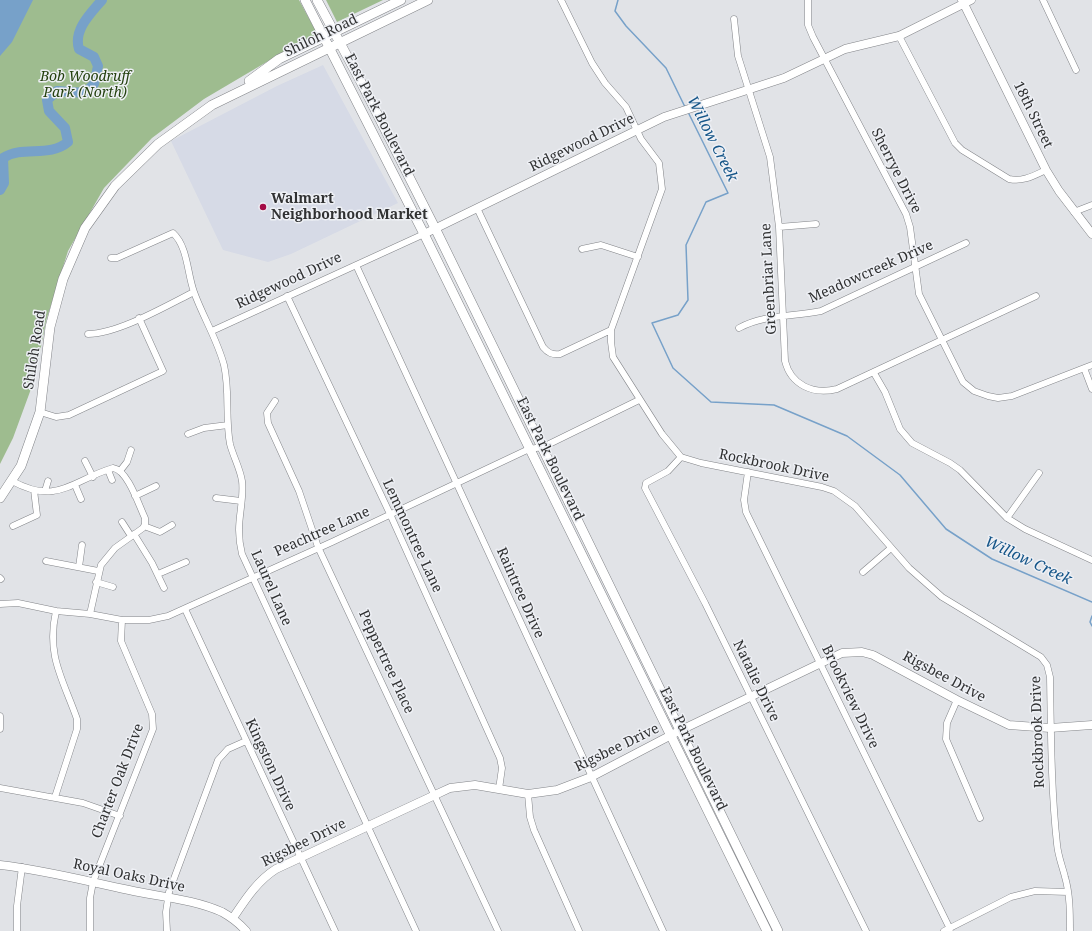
<!DOCTYPE html>
<style>
body{margin:0}
canvas{display:block;background:#e1e3e7}
</style>
<canvas width="1092" height="931"></canvas>
<script>
const ctx = document.querySelector('canvas').getContext('2d');
ctx.lineJoin = 'round';
function fillPath(path, color) { ctx.fillStyle = color; ctx.fill(path, 'evenodd'); }
function stroke(path, color, width, dash) { ctx.strokeStyle = color; ctx.lineWidth = width; ctx.lineCap = dash ? 'butt' : 'round'; ctx.setLineDash(dash || []); ctx.stroke(path); }
function write(font, color, halo, rows, align = 'center') {
  ctx.font = font + ' "Noto Serif",serif'; ctx.lineWidth = 3; ctx.setLineDash([]); ctx.textBaseline = 'middle'; ctx.strokeStyle = halo; ctx.fillStyle = color; for (const [text, x, y, turn = 0] of rows) {
    ctx.save(); ctx.translate(x, y); ctx.rotate((+turn || 0) * Math.PI / 180); ctx.textAlign = isNaN(turn) ? turn : align; if (halo) ctx.strokeText(text, 0, 0); ctx.fillText(text, 0, 0); ctx.restore();
  }
}
const built = new Path2D(`
 M323 65 398 203 291 254 268 262 223 250 171 141 277 86Z`);
const green = new Path2D(`
 M0 0H299L319 37 270 60 204 99 152 138 104 188 68 251 46 321 35 378 13 438 0 464Z
 M326 0H383L337 22Z`);
const water = new Path2D(`
 M0 0H33L12 42 0 56Z`);
const stream = new Path2D(`
 M618 0 615 11 626 26 666 68 685 107
 M688 112 728 193 706 202 686 245 688 300 678 315 652 323 673 368 711 402 774 405 847 436 900 475 946 529 992 559 1092 602
 M1092 616 1090 622 1092 626`);
const river = new Path2D(`
 M0 190 4 183 3 158C23 145 49 158 68 142L65 128 49 111 47 100 57 91 85 93 94 84 98 66 94 57 79 49C73 30 91 13 102 0`);
const minor = new Path2D(`
 M561 0 592 63 605 83 626 107 641 139 659 163 662 189 611 330V342L613 357 662 434 681 457 701 463 822 487 834 491 855 506 909 568 942 597 1041 657 1047 665 1050 677C1051 733 1051 789 1057 844 1058 856 1062 865 1065 877 1070 894 1070 913 1070 931
 M808 0V25L813 37 906 214 910 227 919 294 963 382 974 391 988 396 998 398 1012 396 1092 365
 M1043 0 1076 70
 M734 19 738 56 770 157 779 227 785 361C791 385 813 395 837 389L1036 296
 M899 36 955 143 962 150 1009 179C1023 182 1033 176 1046 170
 M477 208 543 347C548 353 552 355 560 354L611 330
 M1074 212 1092 205
 M779 227 816 224
 M582 249 601 245 638 257
 M111 258H117L173 233C188 247 187 273 194 292 203 317 217 339 224 365 230 391 225 418 230 444 233 456 240 468 242 481 244 497 239 514 239 530 239 538 240 546 242 554L416 931
 M356 265 663 931
 M287 296 390 514 500 758 502 768 499 789
 M739 328C765 314 793 317 821 311L966 243
 M212 331 424 234
 M88 334C118 334 166 306 194 292
 M1084 368 1092 389
 M874 373 885 392 900 429 912 443 950 463 960 470 1007 518 1025 529 1092 560
 M275 401 267 413 268 423 299 491 318 547 498 931
 M40 412 56 417 69 415 163 371 139 318
 M188 434 204 428 228 425
 M681 457 668 471 646 483 645 488 705 603 866 931
 M85 461 93 477
 M108 470 112 480
 M120 471 127 462 131 450
 M748 472 744 500 746 512 950 929
 M12 481C58 506 72 480 113 468 128 470 139 506 145 518V524L143 528 115 548 101 565 90 614
 M75 485 81 499
 M45 491 48 481
 M135 496 156 486
 M216 498 241 501
 M1007 518 1039 473
 M122 522 131 536
 M13 526 37 515 34 490
 M144 526 160 532 172 525
 M134 534 152 563 164 588
 M46 561 98 571
 M79 567 82 545
 M863 572 891 548
 M158 574 186 562
 M0 578 1 579
 M96 582 113 587
 M0 604 18 603 56 611 90 614 122 620H149L168 616 332 542 529 449 543 447 639 400
 M185 609 335 931
 M957 700 947 723 946 739 980 818
 M0 716V729
 M0 788 83 803 120 816
 M528 794 530 817 534 830 579 931
 M55 797 77 729V719C63 679 46 656 56 611
 M17 931V906L22 867
 M90 931V898L93 882 153 729 152 714 121 641 122 620
 M167 931 166 912 169 892 218 760 228 749 246 741
 M944 931 1011 897 1035 891 1068 892`);
const tertiary = new Path2D(`
 M962 0 1046 170 1059 191 1092 234
 M424 234 664 117 784 78 845 49 899 36 971 0
 M0 865C44 870 86 881 129 890 160 897 193 899 222 912 231 917 239 923 246 931
 M233 918C245 900 257 881 276 869L435 795 450 788 475 785 528 794 557 790 591 777 679 731 842 653 862 652 873 655 957 700 1009 725 1050 728 1092 725`);
const secondary = new Path2D(`
 M305 0 424 234 767 931
 M317 0 361 82 435 228 778 931
 M249 81 279 59 401 0
 M0 498 21 466 40 412 50 327 63 279 85 228 115 186 158 144 212 105 428 0`);
const markers = [
 [263,207,4,"#a40b46"]
];
const streetNames = [
 ["Shiloh Road",321,36,-26],
 ["East Park Boulevard",379,115,63],
 ["18th Street",1033,115,64],
 ["Ridgewood Drive",582,143,-26],
 ["Sherrye Drive",896,171,63],
 ["Meadowcreek Drive",871,272,-24],
 ["Greenbriar Lane",769,279,-93],
 ["Ridgewood Drive",289,281,-25],
 ["Shiloh Road",35,350,-81],
 ["East Park Boulevard",550,459,64],
 ["Rockbrook Drive",774,466,12],
 ["Peachtree Lane",322,532,-24],
 ["Lemmontree Lane",412,536,65],
 ["Laurel Lane",271,588,66],
 ["Raintree Drive",520,593,66],
 ["Peppertree Place",386,662,65],
 ["Rigsbee Drive",944,677,28],
 ["Natalie Drive",756,681,64],
 ["Brookview Drive",850,697,64],
 ["Rockbrook Drive",1038,732,-92],
 ["Rigsbee Drive",617,748,-26],
 ["East Park Boulevard",693,749,64],
 ["Kingston Drive",270,765,65],
 ["Charter Oak Drive",118,781,-69],
 ["Rigsbee Drive",304,843,-26],
 ["Royal Oaks Drive",129,876,12]
];
const parkNames = [
 ["Bob Woodruff",85,77],
 ["Park (North)",85,93]
];
const poiNames = [
 ["Walmart",271,199],
 ["Neighborhood Market",271,215]
];
const waterNames = [
 ["Willow Creek",712,139,63],
 ["Willow Creek",1028,561,25]
];
fillPath(built, '#d6dae6');
fillPath(green, '#9ebc8f');
fillPath(water, '#77a1c9');
stroke(stream, '#77a1c9', 1.5);
stroke(river, '#77a1c9', 10);
stroke(minor, '#828488', 7);
stroke(tertiary, '#828488', 9);
stroke(secondary, '#828488', 10);
stroke(minor, '#fff', 6);
stroke(tertiary, '#fff', 8);
stroke(secondary, '#fff', 9);
for (const [x, y, r, color] of markers) { const dot = new Path2D(); dot.arc(x, y, r, 0, 2 * Math.PI); ctx.fillStyle = color; ctx.fill(dot); stroke(dot, '#eef0f5', 1.5); }
write('14px', '#303132', '#eef0f5', streetNames);
write('italic 14px', '#24410f', '#eef0f5', parkNames);
write('bold 14px', '#303132', '#eef0f5', poiNames, 'left');
write('italic 15px', '#155588', '#eef0f5', waterNames);
</script>
